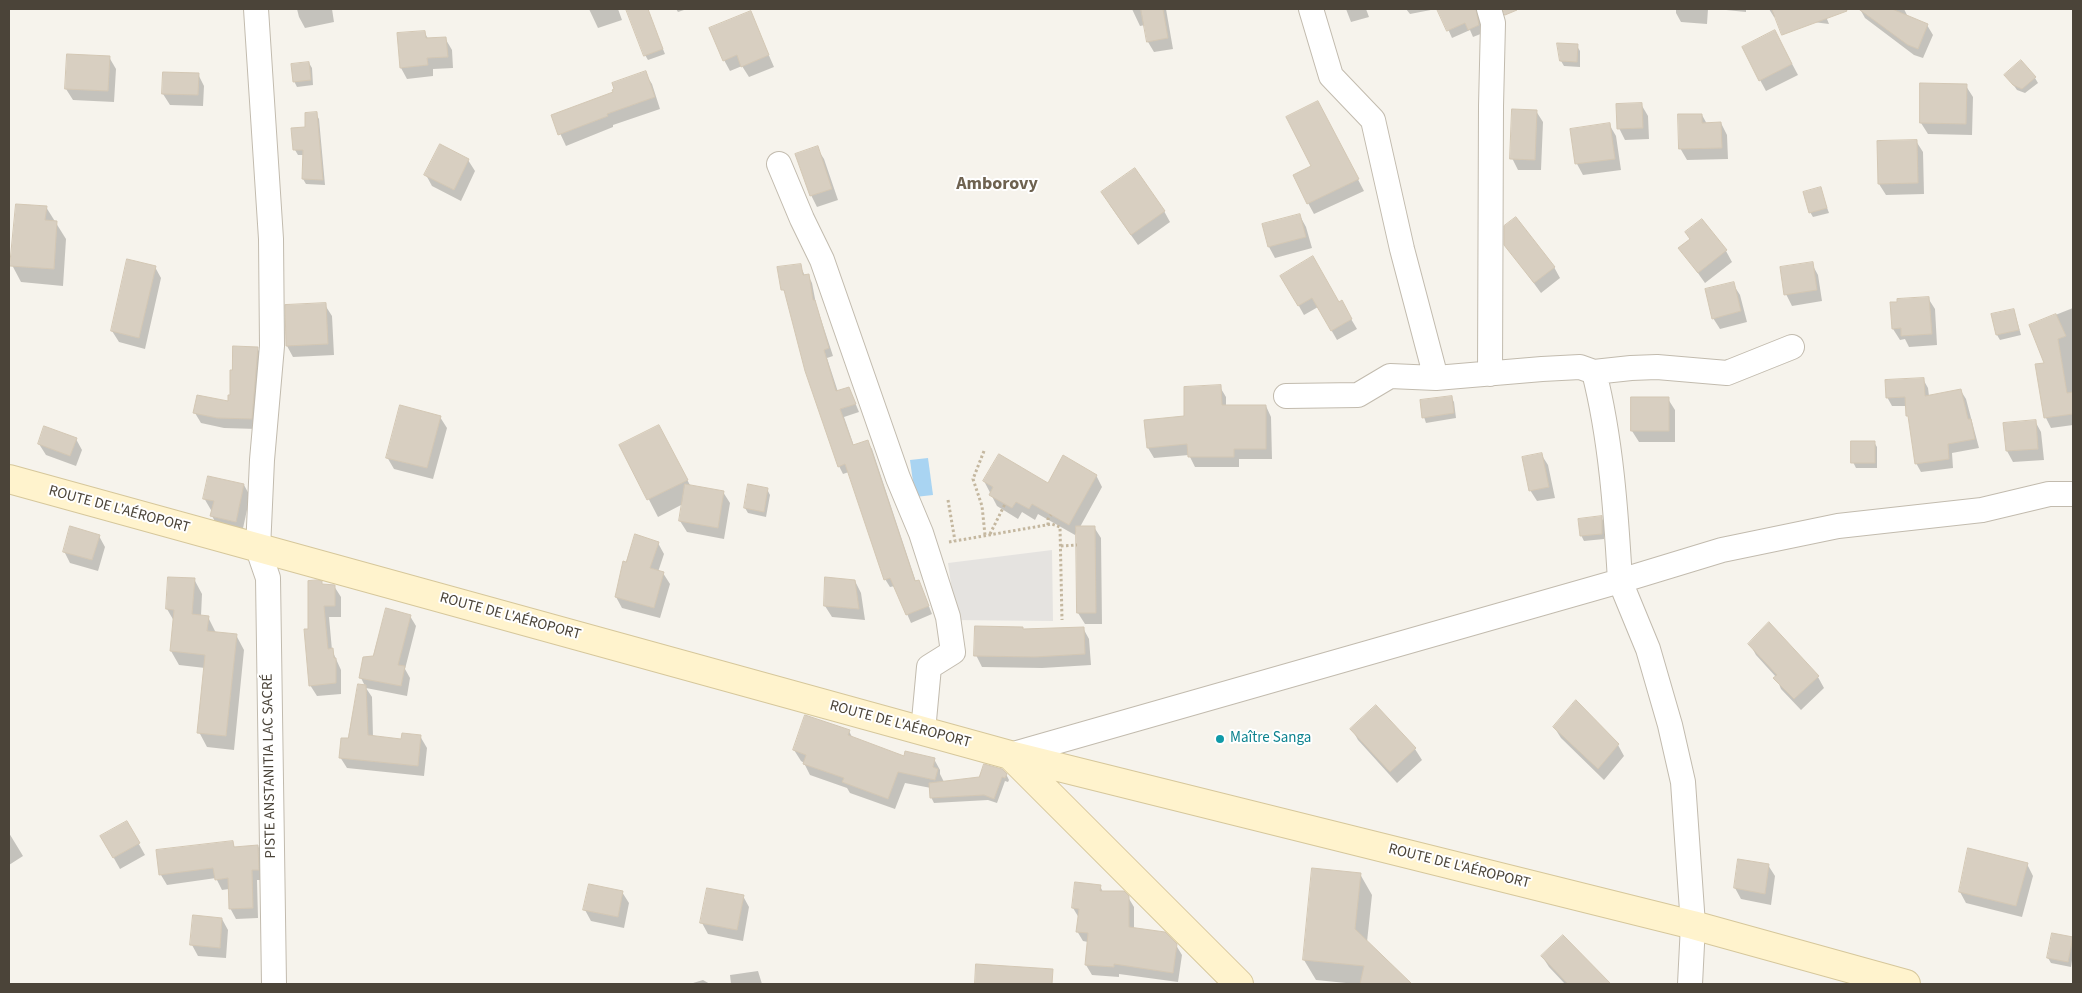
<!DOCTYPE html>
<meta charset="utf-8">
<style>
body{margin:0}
#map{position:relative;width:2082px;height:993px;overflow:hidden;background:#f6f3ec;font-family:"Source Sans 3",sans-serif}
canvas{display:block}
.frame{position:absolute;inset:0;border:10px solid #4b4439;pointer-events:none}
</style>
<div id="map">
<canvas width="2082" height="993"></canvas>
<div class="frame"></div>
</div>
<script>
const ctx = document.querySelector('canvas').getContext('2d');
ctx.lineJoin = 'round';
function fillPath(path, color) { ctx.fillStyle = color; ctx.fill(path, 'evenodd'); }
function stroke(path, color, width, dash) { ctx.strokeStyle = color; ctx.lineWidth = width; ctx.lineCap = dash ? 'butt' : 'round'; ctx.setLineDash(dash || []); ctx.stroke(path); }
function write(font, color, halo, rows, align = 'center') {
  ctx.font = font + ' "Source Sans 3",sans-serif'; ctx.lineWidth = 4; ctx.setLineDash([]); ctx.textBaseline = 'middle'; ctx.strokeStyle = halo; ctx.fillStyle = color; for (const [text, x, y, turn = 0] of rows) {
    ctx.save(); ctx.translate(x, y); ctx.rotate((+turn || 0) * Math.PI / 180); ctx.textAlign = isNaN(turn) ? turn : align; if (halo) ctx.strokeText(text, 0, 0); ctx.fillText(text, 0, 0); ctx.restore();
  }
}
const parking = new Path2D(`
 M1052 550 1053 621 953 620V598L948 563Z`);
const water = new Path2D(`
 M928 458 933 495 915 497 910 460Z`);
const shadow = new Path2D(`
 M297 9H332L334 22 305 28 299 17Z
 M589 9H618L622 20 598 28Z
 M676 9H687L678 12Z
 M1132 9H1166L1173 49 1154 52 1148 42 1145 25 1140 26Z
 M1346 9H1366L1369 17 1351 22Z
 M1406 9H1436L1410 14Z
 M1439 9H1482L1483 33 1473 37 1470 30 1452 38Z
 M1676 9H1708L1707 24 1681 22 1676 13Z
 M1716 9H1746V12Z
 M1769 9H1823L1829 24 1774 17Z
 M1860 9H1904L1908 17 1927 25 1933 35 1923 58 1914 55 1865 18Z
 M750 12 774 67 749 77 742 66 730 71 724 60Z
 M654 27 665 54 648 60 645 55Z
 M424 32 429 40 445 38 452 50 453 68 433 69V76L407 79 401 68Z
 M1781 43 1798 75 1766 91 1760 80Z
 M1577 46 1580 51V67L1564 66 1561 61Z
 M109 57 116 69 114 102 73 100 66 89Z
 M309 63 312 68 313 85 297 87 294 81Z
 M645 73 652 84 660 109 613 125V127L566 146 552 116 614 92Z
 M198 74 204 86 203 106 170 105 163 94Z
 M2006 75 2035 78 2038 83 2025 93 2017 90Z
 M1922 85 1966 86 1973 97 1972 135 1928 134 1921 123Z
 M1641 104 1648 116 1649 139 1625 140 1619 128Z
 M1536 111 1543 122 1541 170H1518L1512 158Z
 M316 114 319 119 325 185 306 184 303 179 304 155H298L295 150 293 129 306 128Z
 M1324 114 1364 191 1314 214 1308 203Z
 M1702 115 1707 124 1721 123 1727 135 1728 159 1687 160 1680 148Z
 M1609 124 1616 136 1621 170 1583 175 1577 164Z
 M1916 141 1923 152 1924 194 1886 195 1879 184 1878 142Z
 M817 148 824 159 838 200 817 207 811 195Z
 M468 160 475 171 461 201 432 186 426 175Z
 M1820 188 1829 213 1813 217 1810 212Z
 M1109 204 1164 211 1170 222 1138 245Z
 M46 207 66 239 63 286 21 282 12 265Z
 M1300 216 1306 227 1312 248 1275 258 1269 247 1263 225Z
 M1505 244 1554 267 1560 278 1541 293Z
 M1680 248 1726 251 1732 262 1705 283Z
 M1812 264 1818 275 1822 301 1792 306 1786 294Z
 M800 265 805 276 808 275 812 283 816 304 833 356 827 358 838 392 849 388 859 412 844 417 854 446 867 441 872 449 916 582 922 589 932 614 911 623 895 586 890 587 885 579 849 472 843 474 839 466 787 297 783 289Z
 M155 267 161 278 145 349 119 342 112 331Z
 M1282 276 1339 303 1341 302 1357 329 1337 340 1318 307 1304 315Z
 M1733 284 1740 295 1747 322 1720 329 1713 318Z
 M1928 298 1935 309 1937 345 1909 347 1905 339 1900 340 1893 329Z
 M325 305 332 316 334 355 293 357 287 346Z
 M2073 308V425L2051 428 2046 418 2037 365 2045 364 2030 325Z
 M2014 310 2021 335 2000 340 1997 335Z
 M257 348 263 358 257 429 224 428 201 423 195 413 229 403Z
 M1923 379 1928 388 1929 396 1961 391 1966 399 1979 448 1952 453 1953 468 1921 472 1916 463 1907 406H1892L1887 397Z
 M1220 387 1226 397V406H1266L1271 417 1272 459H1239V467H1195L1189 455 1154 458 1148 448 1145 421 1186 417Z
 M1451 397 1454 402 1456 418 1426 423 1424 417Z
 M1668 399 1675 410V442H1639L1632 431Z
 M440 417 447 428 433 479 394 469 387 457Z
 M2035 421 2041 432 2044 460 2013 462 2007 451Z
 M76 439 82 450 76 466 46 455 39 444Z
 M1874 442 1877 447V468H1856L1853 462Z
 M668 443 691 487 723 492 730 503 724 539 687 532 680 521 683 504 658 517 621 446Z
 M1541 454 1548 465 1555 498 1537 501 1530 490Z
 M1096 475 1102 487 1080 527H1094L1101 538 1102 624H1085L1078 613 1077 531 1075 535 1038 514 1035 520 1022 512 1018 519 997 506 984 481 1048 484Z
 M244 485 250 496 242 533 218 527 212 516 213 510H211L204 498Z
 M767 489 770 495 766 517 748 513 745 508Z
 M1601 517 1604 522V539L1584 541 1581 535Z
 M99 536 105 547 98 571 70 563 64 551Z
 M658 543 664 554 658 572 663 573 670 584 660 618 622 608 616 597 627 564Z
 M194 579 202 594 201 616 208 617 216 633 236 635 244 650 234 750 207 747 199 732 205 668 179 665 171 651 174 621 167 609Z
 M855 581 861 593 865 620 832 617 825 606Z
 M322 585 334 586 341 597V617H329L332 650 341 670V694L317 696 310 685 309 630Z
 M410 616 416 626 405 669 410 678 407 696 366 688 372 697 373 737 402 740 420 736 427 748 424 776 347 768 340 757 349 740 365 686 361 678 374 658Z
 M1083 628 1089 639 1091 665 1042 668 982 667 976 655 1023 630Z
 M1750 644 1818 677 1824 688 1801 710 1781 689 1776 677 1756 655Z
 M1376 707 1415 749 1422 760 1397 783 1358 740 1352 729Z
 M1554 727 1618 745 1624 756 1604 780 1561 738Z
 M849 731 853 739 905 758 934 759 940 770V774L944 782 1006 774 1009 780 1008 782 1005 781 997 803 988 800 934 803 931 797V788L905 783 895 809 850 793 847 788 810 775 804 763 801 761 794 750Z
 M127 823 145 855 120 869 102 837Z
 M9 833 23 856 9 865Z
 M232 842 235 848 258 846 263 856 264 880H257L258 918 236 919 230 908 229 889 222 890 216 878 167 885 161 875Z
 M1969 850 2027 864 2033 876 2022 917 1966 903 1960 892Z
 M1768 865 1775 876 1771 905 1741 899 1735 888Z
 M1360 874 1372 895 1367 942 1410 984H1356L1316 980 1304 960Z
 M1076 883 1100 886 1103 892 1128 897 1134 907V929L1176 945 1182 955 1178 982 1119 974V977L1092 975 1086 965 1088 942 1083 941 1077 931 1079 918 1073 908Z
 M622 892 629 903 624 928 591 921 585 910Z
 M743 896 749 907 743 941 708 934 702 923Z
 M222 919 228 930 226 958 198 956 192 945Z
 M1563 936 1609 984H1565L1549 967 1542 956Z
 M2072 939 2073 954 2071 967 2051 963 2048 958Z
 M758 971 762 984H731L730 975Z
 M703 980 710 984H693V983Z`);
const building = new Path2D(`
 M626 9H648L663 49 644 56Z
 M1141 9H1163L1168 38 1147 42Z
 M1437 9H1476L1479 25 1468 30 1465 23 1447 31Z
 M1503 9H1517V10L1505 15Z
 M1772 9H1846L1847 11 1782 35Z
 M1859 9H1892L1928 24 1918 49 1908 45Z
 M751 11 769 55 741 67 737 55 723 61 709 28Z
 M1775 30 1792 64 1759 81 1742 47Z
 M425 31 426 38 446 37 448 57 427 58 428 65 400 68 397 33Z
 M1557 43 1578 44 1577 62 1560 61Z
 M67 54 110 56 108 91 65 89Z
 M2021 60 2036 77 2022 89 2013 85 2004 75Z
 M309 62 311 80 293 82 291 64Z
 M646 71 655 97 607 114 608 116 558 135 551 115 613 92 612 90 614 89 612 83Z
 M163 72 199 73 198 95 162 94Z
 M1920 83 1967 84 1966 124 1920 123Z
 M1318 101 1359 179 1307 204 1293 175 1311 166 1286 117Z
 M1642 103 1643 128 1617 129 1616 104Z
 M1512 109 1537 110 1535 160 1510 159Z
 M317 112 323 180 302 179 303 150H293L291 128 305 127V113Z
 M1678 114H1702V123L1721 122 1722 148 1679 149Z
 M1610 123 1615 159 1575 164 1570 129Z
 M1917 140 1918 183 1878 184 1877 141Z
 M440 144 469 159 454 190 424 175Z
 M818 146 832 189 810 196 795 154Z
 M1135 168 1165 211 1131 235 1101 192Z
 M1821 187 1827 208 1809 213 1803 192Z
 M16 204 47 206 45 220 57 221 54 269 10 266Z
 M1300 214 1306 237 1268 247 1262 224Z
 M1516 217 1555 267 1534 283 1504 245V226Z
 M1702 219 1727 250 1698 273 1678 248 1690 239 1685 232Z
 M1313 256 1339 302 1342 300 1352 319 1331 331 1312 298 1298 306 1280 276Z
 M127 259 156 266 139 338 111 331Z
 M1813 262 1817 290 1784 295 1780 267Z
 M801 264 803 275 809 274 813 300H815L829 348 824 350 836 391 849 387 856 404 840 409 853 445 868 440 915 581 919 580 929 606 906 615 890 578 884 580 845 464 838 467 805 371 784 290H781L777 267Z
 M1734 282 1741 311 1712 319 1705 289Z
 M1929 297 1932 334 1901 336V328L1892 329 1890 302H1897V299Z
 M326 303 328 344 286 346 285 305Z
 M2014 309 2019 330 1996 335 1991 314Z
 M2056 314 2066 336 2058 339 2067 393 2073 392V414L2044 418 2035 364 2044 363 2029 325Z
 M233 346 258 347 252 419 217 418 193 413 197 395 228 401V395H230V370H232Z
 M1924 378 1925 396 1961 389 1968 419H1971L1975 439 1948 444 1949 459 1915 464 1908 416H1906L1905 397 1886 398 1885 380Z
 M1221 385 1222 405H1266V449H1234V457H1188L1187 444 1147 448 1144 420 1184 416V387Z
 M1452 396 1454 413 1422 418 1420 400Z
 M1631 397H1669V431H1631Z
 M400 405 441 416 427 468 386 458Z
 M2036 420 2038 449 2006 451 2003 423Z
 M659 425 688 480 647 500 619 445Z
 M44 426 77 438 70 456 38 444Z
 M1851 441H1875V463H1851Z
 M1542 453 1549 487 1529 491 1522 457Z
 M999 454 1048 483 1063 455 1097 475 1069 525 1032 504 1029 509 1016 502 1012 508 989 495 993 487 983 481Z
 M208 476 244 484 236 522 210 516 214 501 203 499Z
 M685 484 724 491 718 528 679 521Z
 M748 484 768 488 764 512 744 508Z
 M1602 516V534L1580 536 1578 519Z
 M70 526 100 535 92 560 63 552Z
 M1076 526H1095L1096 613H1077Z
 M635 534 659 542 650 568 664 572 654 608 615 597 623 561 626 562Z
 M168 577 195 578 192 614 209 616 207 631 237 634 226 736 197 733 205 655 170 651 174 610 166 609Z
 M825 577 855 580 859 609 824 606Z
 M318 580 322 581V584L335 585V606H324L328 649 333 648 334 658H336V683L309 686 304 629H308V581Z
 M386 608 411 615 398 665 405 666 401 686 359 678 363 657 373 656Z
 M1769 622 1819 676 1794 699 1773 678 1777 675 1748 644Z
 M975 626 1023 627V629L1084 627 1085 654 1035 657 974 656Z
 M358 684 366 685 368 735 401 739 402 733 421 735 418 766 339 758 341 738H348Z
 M1576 700 1619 744 1598 769 1553 727Z
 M1376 705 1416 748 1390 772 1350 729Z
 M805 715 850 730 848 735 904 756 905 751 935 758 933 767 938 769 935 780 898 772 888 799 842 782 844 778 803 764 806 755 793 750Z
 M984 764 1002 769 1007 774 1005 778 1002 777 994 799 984 795 930 798 929 783 979 777Z
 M127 821 140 843 113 858 100 836Z
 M233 841 234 847 258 845 259 870H252L253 908 229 909 228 878 215 880 213 868 159 875 156 850Z
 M1968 848 2028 863 2016 906 1959 892Z
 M1738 859 1769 864 1765 894 1734 888Z
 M1312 868 1361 873 1355 929 1412 984H1360L1364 966 1303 960Z
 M1075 882 1101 885 1100 891H1124L1129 896V927L1165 932 1177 944 1173 973 1114 964V967L1085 965 1088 933 1076 932 1079 909 1072 908Z
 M589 884 623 891 618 917 583 910Z
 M707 888 744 895 737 930 700 923Z
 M193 915 222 918 220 948 190 945Z
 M2052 933 2073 937 2068 962 2047 958Z
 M1563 935 1611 984H1568L1541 956Z
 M976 964 1053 969 1052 984H975Z`);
const path = new Path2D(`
 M984 451 973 479 982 506 985 535
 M948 500 955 541
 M1048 525V519L1051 515
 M990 534 1005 504
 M949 542 1052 524 1060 527 1062 620
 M1061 546 1077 545`);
const street = new Path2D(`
 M256 9 271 239 272 346 262 460 258 549 268 578 274 984
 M1311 9 1331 76 1373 120 1402 249 1436 378
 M1489 9 1493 23 1491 106 1490 374
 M779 164 802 219 822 260 898 478 921 533 948 617 953 652 929 667 923 731
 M1792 347 1727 373 1657 367 1631 368 1594 372C1611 439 1616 512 1620 581L1722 550 1838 526 1982 510 2049 494H2073
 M1286 396 1358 395 1390 376 1436 378 1542 369 1580 367 1594 372
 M1010 755 1620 581 1648 649 1670 725 1683 782 1693 925 1690 984`);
const secondary = new Path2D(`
 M9 479 1010 755 1693 925 1906 984
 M1010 755 1239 984`);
const markers = [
 [1220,739,5,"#0f9aa8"]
];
const streetNames = [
 ["ROUTE DE L'AÉROPORT",119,510,15],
 ["ROUTE DE L'AÉROPORT",510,617,15],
 ["ROUTE DE L'AÉROPORT",900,725,15],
 ["PISTE ANSTANITIA LAC SACRÉ",270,766,-91],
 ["ROUTE DE L'AÉROPORT",1459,867,14]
];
const cultureNames = [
 ["Maître Sanga",1230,739]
];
const quarterNames = [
 ["Amborovy",997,185]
];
fillPath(parking, '#e5e3e0');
fillPath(water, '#a9d4f2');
fillPath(shadow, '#0003');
fillPath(building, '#d8cfc1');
stroke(building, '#d3c7b4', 1);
stroke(street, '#c2bbae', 26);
stroke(secondary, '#d6c79b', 30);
stroke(path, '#c4b79f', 3, [2.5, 2.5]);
stroke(street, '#fff', 24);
stroke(secondary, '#fff3cd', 28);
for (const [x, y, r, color] of markers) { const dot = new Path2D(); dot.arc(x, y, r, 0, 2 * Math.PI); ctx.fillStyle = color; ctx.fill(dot); stroke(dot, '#fff', 2); }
write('15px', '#4b4439', '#fff', streetNames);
write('15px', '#0d838f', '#fff', cultureNames, 'left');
write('bold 18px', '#6e6250', '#fff', quarterNames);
</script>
